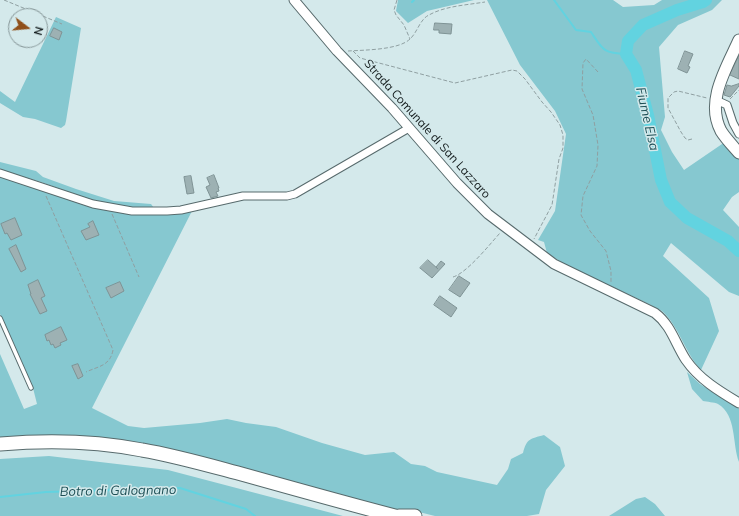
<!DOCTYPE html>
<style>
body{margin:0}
#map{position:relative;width:739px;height:516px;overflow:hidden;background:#d4e9eb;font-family:Mulish,sans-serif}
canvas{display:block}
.north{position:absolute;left:8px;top:8px;width:40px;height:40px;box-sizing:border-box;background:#d4e9eb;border:1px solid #869698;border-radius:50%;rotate:106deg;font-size:11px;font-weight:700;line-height:16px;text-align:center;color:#121a1b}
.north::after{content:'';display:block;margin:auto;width:14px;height:18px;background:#8f4f19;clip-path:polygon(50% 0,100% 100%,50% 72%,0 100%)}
</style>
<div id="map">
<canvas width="739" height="516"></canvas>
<div class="north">N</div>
</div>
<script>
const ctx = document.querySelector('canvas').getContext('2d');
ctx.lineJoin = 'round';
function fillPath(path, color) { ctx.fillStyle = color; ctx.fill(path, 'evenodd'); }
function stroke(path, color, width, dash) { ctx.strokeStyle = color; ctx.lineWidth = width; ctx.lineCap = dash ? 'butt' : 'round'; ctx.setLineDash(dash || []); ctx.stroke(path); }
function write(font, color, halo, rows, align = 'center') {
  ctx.font = font + ' Mulish,sans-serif'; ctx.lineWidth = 3; ctx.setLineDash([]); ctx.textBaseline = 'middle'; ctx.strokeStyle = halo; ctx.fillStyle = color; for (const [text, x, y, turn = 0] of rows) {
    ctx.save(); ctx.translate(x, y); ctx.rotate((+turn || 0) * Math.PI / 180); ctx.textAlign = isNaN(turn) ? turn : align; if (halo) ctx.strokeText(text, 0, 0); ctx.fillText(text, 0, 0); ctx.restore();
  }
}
const green = new Path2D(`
 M398 0H474L427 11 408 23 396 11Z
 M487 0H613L623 7 654 5 662 0H722L712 10 678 25 659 47 665 117 661 130 672 152 684 170 725 142 739 159V192L732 197 723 210 739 227V296L729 292 671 243 663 256 709 298 719 331 701 370C685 353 679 326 662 311 659 309 654 307 651 305L566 265 547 253 544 242 538 240 555 211 566 134 555 111 520 65Z
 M56 17 81 28 66 121 65 125 61 128 35 119 23 117 0 103V91L15 102Z
 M0 162 36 171 43 177 76 189 114 201 151 204 154 208 125 207 100 203 41 182 0 170Z
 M0 175 101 208 193 209 92 408 128 426 144 428 200 423 227 419 246 423 276 427 322 443 365 455 394 452 411 464 425 466 437 472 497 485 508 469 511 459 523 453C527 438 530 439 544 435L560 447 565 466 546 490 539 514 527 516H435L415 511 395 509 188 455 0 439V354L24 409 37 404 33 388 0 314Z
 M687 372 700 384 739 409V462C732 444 737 415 718 404 714 402 707 402 703 401L692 389Z
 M49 456 168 470 343 516H0V459Z
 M645 497 655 504 665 516H609L636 499Z`);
const stream = new Path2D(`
 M554 0 576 30 591 32C603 50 603 53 626 54
 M412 2 414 0
 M0 497 46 492 180 488 246 509 255 516`);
const river = new Path2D(`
 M706 0 703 2 677 10 643 25 628 41 626 54 636 70 648 115 661 180 670 202 687 218 728 241 739 251`);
const building = new Path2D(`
 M435 23 452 24 451 34 439 33V30H434Z
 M54 28 62 32 59 40 50 36Z
 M685 51 693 54 688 66 690 67 687 73 678 69Z
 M739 56V79L730 75Z
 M739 84V86L730 97 724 95 727 85 731 86Z
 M214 175 219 188H218L219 191 216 192 218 196 211 198 206 187 210 185 207 178Z
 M191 176 194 193 187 194 184 177Z
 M15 218 22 235 11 240 7 233 5 234 1 224Z
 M93 221 99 235 86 240 81 231 90 227 88 224Z
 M16 245 26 269 21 272 9 249Z
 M428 260 438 269 436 267 441 261 445 264 432 278 420 268Z
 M459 276 470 283 460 297 449 290Z
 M38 280 45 296 41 298 47 311 40 314 30 294H31L28 285Z
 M120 282 124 291 111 298 106 288Z
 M440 296 457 308 451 317 434 305Z
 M61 327 67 340 60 343 61 345 55 348 53 344 51 345 49 340 47 341 45 335Z
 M78 364 83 376 78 379 72 366Z`);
const path = new Path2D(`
 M4 0 62 24
 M397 0 394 10 396 15 404 25 410 39
 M348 51C364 50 399 50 410 39 417 33 420 19 429 15 445 6 467 5 485 2
 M353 51 360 58 455 83 512 70 517 71 525 79 542 102 551 112 560 125 563 135V148L559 159 552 205 534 239
 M598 72 586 59 583 63 582 89 593 115 598 145 597 166 583 196 581 215 590 231 606 251 611 271V282
 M730 99 739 90
 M692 139 688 140 685 138 681 132 668 108V98L674 92 678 91 707 98
 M46 196 113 350C110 366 99 366 86 372
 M112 214 139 277
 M453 277C467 273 490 244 500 233`);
const service = new Path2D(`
 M0 318 31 388`);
const minor = new Path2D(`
 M716 100 727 105 733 123 739 134
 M0 173 93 204 132 211H167L181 210 243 196H287L295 194 409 128`);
const tertiary = new Path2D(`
 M294 0 337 51 392 108 457 183 488 214 554 264 655 313C671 325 675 343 686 360 699 379 719 391 739 403`);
const primary = new Path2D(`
 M739 40C727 67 705 101 721 131 726 139 733 146 739 153`);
const motorway = new Path2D(`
 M0 444C47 440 96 441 142 450 177 456 211 466 245 475 295 489 345 503 395 516
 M399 516H415`);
const streetNames = [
 ["Strada Comunale di San Lazzaro",427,129,48]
];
const waterNames = [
 ["Fiume Elsa",647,119,77],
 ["Botro di Galognano",118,491,-1]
];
fillPath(green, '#86c8d0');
stroke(stream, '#62d3e0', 2);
stroke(river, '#62d3e0', 12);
fillPath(building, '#9db1b3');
stroke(building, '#7f9395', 1);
stroke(service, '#576a6c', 5.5);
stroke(minor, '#576a6c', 9);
stroke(tertiary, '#576a6c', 11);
stroke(primary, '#576a6c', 13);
stroke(motorway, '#576a6c', 15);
stroke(path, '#8f9fa1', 1, [4, 2]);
stroke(service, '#fff', 3.5);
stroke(minor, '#fff', 7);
stroke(tertiary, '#fff', 9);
stroke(primary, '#fff', 11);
stroke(motorway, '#fff', 13);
write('12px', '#121a1b', '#d4e9eb', streetNames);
write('italic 13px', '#1d4f55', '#d4e9eb', waterNames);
</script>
